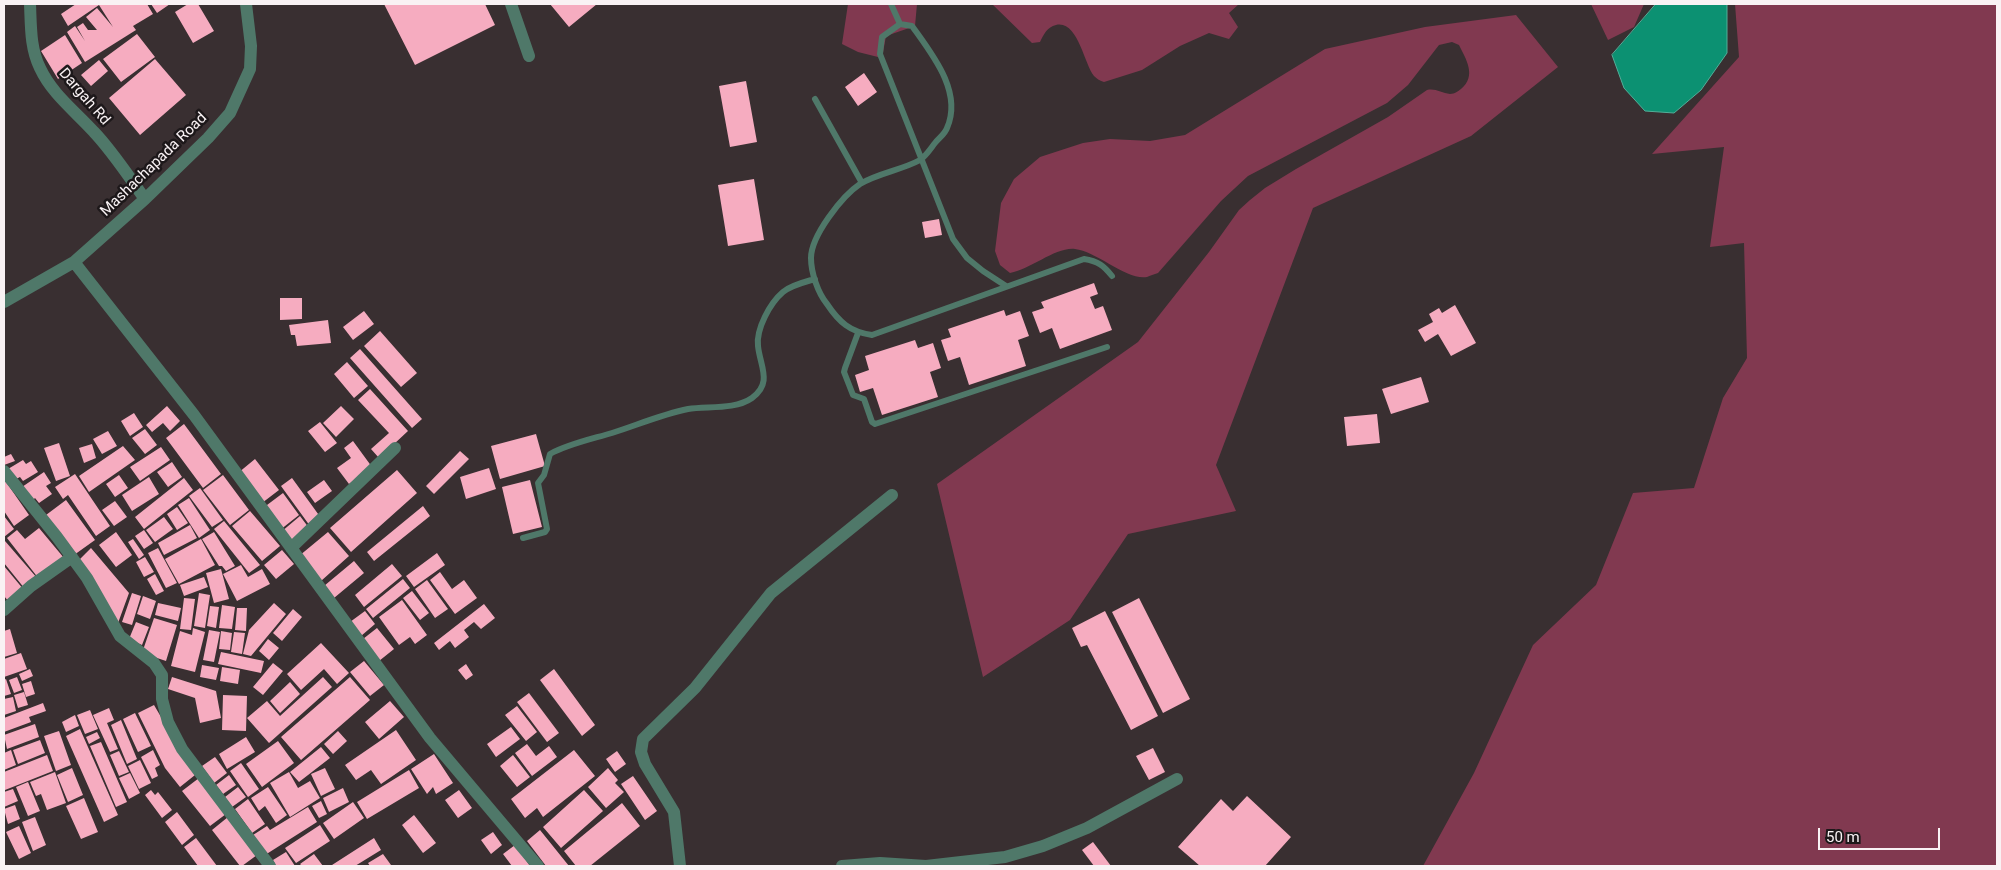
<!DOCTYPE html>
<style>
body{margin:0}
#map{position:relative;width:2001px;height:870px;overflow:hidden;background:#392f31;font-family:Roboto,sans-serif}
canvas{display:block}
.frame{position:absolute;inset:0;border:5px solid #f9f2f4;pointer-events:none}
.scale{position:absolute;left:1818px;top:828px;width:122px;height:22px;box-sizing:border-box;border:2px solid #f9f2f4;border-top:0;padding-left:6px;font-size:15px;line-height:18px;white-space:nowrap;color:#f9f2f4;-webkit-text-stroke:4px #1d181a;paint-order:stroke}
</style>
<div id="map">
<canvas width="2001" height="870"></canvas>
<div class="frame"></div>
<div class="scale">50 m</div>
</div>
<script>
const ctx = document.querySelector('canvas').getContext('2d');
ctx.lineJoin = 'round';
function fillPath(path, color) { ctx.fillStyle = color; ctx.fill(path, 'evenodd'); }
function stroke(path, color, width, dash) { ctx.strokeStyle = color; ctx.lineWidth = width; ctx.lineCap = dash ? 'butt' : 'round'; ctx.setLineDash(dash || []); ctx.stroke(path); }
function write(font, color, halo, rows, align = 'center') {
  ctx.font = font + ' Roboto,sans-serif'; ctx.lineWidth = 5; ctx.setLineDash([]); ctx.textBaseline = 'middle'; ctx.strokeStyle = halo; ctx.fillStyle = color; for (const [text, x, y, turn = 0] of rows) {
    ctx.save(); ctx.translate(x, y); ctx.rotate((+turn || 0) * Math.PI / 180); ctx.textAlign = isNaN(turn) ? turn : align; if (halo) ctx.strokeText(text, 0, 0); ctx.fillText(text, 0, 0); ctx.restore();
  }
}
const green = new Path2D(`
 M848 4H917L915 26 886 36 882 58 858 52 842 44Z
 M992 4H1239L1229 13 1238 27 1229 39 1209 33 1180 46 1142 70 1104 82C1100 81 1097 79 1094 76 1084 64 1078 20 1056 25 1047 27 1044 34 1040 42L1032 43Z
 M1591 4H1644L1634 27 1608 40Z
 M1735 4H1997V866H1423L1474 773 1533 645 1596 585 1633 493 1694 488 1723 398 1747 358 1744 243 1710 247 1724 147 1652 154 1739 57Z
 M1516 15 1558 67 1471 136 1313 208 1216 465 1236 511 1128 534 1070 620 983 677 937 484 1138 342 1209 252 1239 210 1250 200 1265 188 1296 169 1388 117 1427 90C1435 88 1442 93 1450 94 1455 94 1458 91 1461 89 1477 76 1466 59 1459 45L1452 42 1439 45 1408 85 1387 103 1248 176 1221 201 1158 273C1154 274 1150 276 1147 277 1128 281 1096 251 1075 249 1055 247 1032 269 1010 273L1000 265 995 251 1001 203 1014 179 1040 157 1083 143 1110 139 1150 141 1185 135 1325 49 1425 27Z`);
const water = new Path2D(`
 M1656 4H1727V53L1701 90 1674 113 1645 111 1624 88 1612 55Z`);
const building = new Path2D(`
 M76 4H147L153 14 133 26 136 30 85 62 67 32 75 26 85 41 77 27 83 23 88 30H97L86 17 97 8 113 27 99 5 68 26 61 14Z
 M151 4H170L157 13Z
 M188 4H198L214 31 193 43 175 12Z
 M384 4H485L495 25 415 65Z
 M550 4H597L569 27Z
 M137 34 155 57 121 82 103 59Z
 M65 35 82 63 58 79 41 51Z
 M155 59 186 95 140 135 109 98Z
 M99 60 108 71 91 86 81 75Z
 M864 73 877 92 858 106 845 87Z
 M746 81 757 142 730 147 719 86Z
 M754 179 764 240 728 246 718 185Z
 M939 219 942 235 925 238 922 222Z
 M1094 283 1098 294 1090 297 1095 309 1103 306 1112 330 1060 349 1052 328 1040 333 1032 312 1044 308 1041 302Z
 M280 298H302V319L280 320Z
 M1455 305 1476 343 1451 356 1438 334 1425 342 1418 330 1433 322 1429 314 1439 308 1442 313Z
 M1004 310 1006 316 1020 311 1029 336 1018 340 1026 366 969 385 960 357 948 361 941 340 951 337 948 329Z
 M364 311 374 324 353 340 343 327Z
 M328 320 331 343 297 346 295 335H291L289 325Z
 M380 331 417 373 401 387 364 346Z
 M915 340 918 348 933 343 941 368 930 372 938 397 882 415 873 388 860 392 855 375 869 370 865 356Z
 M360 349 422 419 412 428 350 358Z
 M347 362 368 386 354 398 334 374Z
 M1421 377 1429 402 1391 414 1382 389Z
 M370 389 408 431 379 458 371 449 389 433 358 400Z
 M167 406 180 421 170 431 163 423 152 432 146 425Z
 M341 406 354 419 336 437 323 423Z
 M134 413 143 427 130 436 121 421Z
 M1377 414 1380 443 1347 446 1344 417Z
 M320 422 337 443 325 452 308 431Z
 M184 424 221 474 203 488 166 438Z
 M145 429 157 445 145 454 132 438Z
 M108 431 117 446 102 454 93 439Z
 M536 434 545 466 500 479 491 446Z
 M353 441 372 467 349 484 337 468 351 458 344 448Z
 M59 443 70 476 56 481 44 448Z
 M92 444 96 458 84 463 79 448Z
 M123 446 135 460 89 492 79 476Z
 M161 447 170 460 140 481 130 467Z
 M460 451 469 459 434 494 426 486Z
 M11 454 15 461 4 465V457Z
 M255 459 279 490 262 503 238 473Z
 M23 460 26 464 31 461 38 472 23 481 20 477 14 480 8 469Z
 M172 462 182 477 168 487 157 472Z
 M489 468 496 489 466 499 460 477Z
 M397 470 417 493 351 552 330 528Z
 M44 472 51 483 46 486 52 494 39 503 35 498 32 501 22 487Z
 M75 474 110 526 96 536 68 495 63 499 55 487Z
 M119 475 128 488 115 497 106 484Z
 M223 475 249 510 230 525 203 490Z
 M149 477 159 494 132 511 122 495Z
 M184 478 193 490 144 529 135 517Z
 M292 478 321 518 310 526 281 486Z
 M4 479 29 515 14 526 4 511Z
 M324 480 332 491 315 503 307 492Z
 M530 480 542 527 513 534 502 487Z
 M200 488 223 520 212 527 189 496Z
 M283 493 299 515 280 530 263 508Z
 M189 498 210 530 199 538 178 505Z
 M66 500 95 540 74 555 46 515Z
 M115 501 127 517 114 526 102 510Z
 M423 506 430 516 374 561 367 552Z
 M177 507 188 523 177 530 167 514Z
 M250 511 280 546 262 561 232 526Z
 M4 516 14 529 4 537Z
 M300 516 309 528 291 543 281 532Z
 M164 517 173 529 155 542 146 530Z
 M224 521 260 565 249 573 214 529Z
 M190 525 197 538 164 555 158 543Z
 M39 528 64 558 39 579 7 538 17 530 25 539Z
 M144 530 153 543 144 549 135 536Z
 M116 532 132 555 116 567 99 545Z
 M214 532 235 566 226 571 222 566H219L202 539Z
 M328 532 349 556 321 581 299 556Z
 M133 539 144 555 139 559 128 542Z
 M201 539 215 565 179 584 165 559Z
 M5 541 37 578 25 589 4 563Z
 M91 548 129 593 118 623 78 561Z
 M158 548 177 583 166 588 148 553Z
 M282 550 294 564 276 579 264 565Z
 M437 553 445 565 414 587 406 576Z
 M145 557 154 572 144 577 136 562Z
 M354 561 364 573 334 598 324 586Z
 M392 564 402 576 364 607 355 595Z
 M241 565 248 577 262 569 270 584 237 601 223 574Z
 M4 566 24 590 9 602 4 596Z
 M221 569 229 599 214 603 206 573Z
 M440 572 452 589 464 580 477 598 455 614 430 580Z
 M155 574 164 591 156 595 147 579Z
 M204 577 208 587 184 596 180 585Z
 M403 579 410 588 373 618 366 609Z
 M427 580 448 609 435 618 415 589Z
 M412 591 429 613 420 620 403 598Z
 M132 593 141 596 132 625 122 622Z
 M199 593 210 595 205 628 194 626Z
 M143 596 156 601 150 619 137 614Z
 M184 598 195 599 191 630 180 629Z
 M1139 598 1190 699 1163 713 1112 612Z
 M402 600 427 635 415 644 410 637 399 645 379 617Z
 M158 603 181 608 178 621 155 615Z
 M274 603 286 614 251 656 243 654 249 630Z
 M484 604 495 618 481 629 474 622 464 630 469 637 455 648 450 641 439 650 434 643Z
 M222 605 235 607 232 629 219 628Z
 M210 606 219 607 216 628 207 626Z
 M237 608H247L246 631 235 630Z
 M293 609 302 617 282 641 273 633Z
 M365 611 375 624 361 636 350 622Z
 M1105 611 1158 716 1131 730 1087 645 1081 647 1072 628Z
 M154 618 177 625 166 661 142 653Z
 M136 622 149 627 142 645 129 639Z
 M193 628 205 632 195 672 171 666 180 631 192 635Z
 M377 628 394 649 379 661 363 639Z
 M10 629 17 653 4 657V631Z
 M209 630 220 632 214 662 203 660Z
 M221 631 232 633 230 650 219 649Z
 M234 632 245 633 242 654 231 652Z
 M268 639 279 648 269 660 259 651Z
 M321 643 349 673 337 684 324 669 301 690 287 674Z
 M221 652 264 661 261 673 218 664Z
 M21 653 27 669 4 677V659Z
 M364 661 384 685 370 696 350 672Z
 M273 663 283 671 263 695 253 687Z
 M466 664 473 675 466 680 458 670Z
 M202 665 219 668 216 680 200 677Z
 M222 667 240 670 238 684 220 681Z
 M30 669 33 676 22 681 19 674Z
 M554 669 595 725 582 736 540 680Z
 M17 677 22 690 14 693 9 680Z
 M172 677 216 691 221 718 200 723 195 698 168 689Z
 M323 677 332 687 269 743 247 718 267 701 280 716Z
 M350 677 370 700 301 760 281 737Z
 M6 679 11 694 4 696V680Z
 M31 681 35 694 26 697 22 684Z
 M290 682 300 694 280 713 270 701Z
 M24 692 28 705 18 708 14 695Z
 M529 693 559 733 547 742 517 702Z
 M223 695 247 696 246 731 222 730Z
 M13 697 16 711 4 715V699Z
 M390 701 404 717 379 739 365 722Z
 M43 703 46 711 29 717 31 722 4 732V718Z
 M154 705 195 775 180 787 165 768 138 713Z
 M517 706 537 732 526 741 505 715Z
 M109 708 114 720 107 723 118 749 110 752 93 715Z
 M90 710 98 729 85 734 77 715Z
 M135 713 151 746 138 752 123 719Z
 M75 715 79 726 66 732 62 722Z
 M121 720 137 759 127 764 111 725Z
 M35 724 39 737 7 749 4 735Z
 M511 727 520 739 496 757 487 744Z
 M80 729 118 815 104 822 66 736Z
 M396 730 416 760 381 784 371 770 356 780 345 765Z
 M59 731 71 765 56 771 44 736Z
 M338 731 347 741 333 754 324 744Z
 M97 732 100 738 89 744 86 737Z
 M246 737 255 752 227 769 219 754Z
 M40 740 45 753 18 764 13 750Z
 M278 741 294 763 262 787 246 764Z
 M101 742 127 802 116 807 90 746Z
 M527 744 536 756 549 746 557 757 532 776 515 753Z
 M321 747 330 758 299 782 290 772Z
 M1153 748 1165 772 1149 780 1136 756Z
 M11 750 16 765 4 770V753Z
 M153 750 160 765 155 768 158 776 152 779 141 757Z
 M574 750 595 776 543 817 537 808 525 818 511 799Z
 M119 751 129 772 119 776 110 755Z
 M617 751 626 764 615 772 606 759Z
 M434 754 453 783 436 794 433 787 427 794 411 769Z
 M47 755 53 771 5 790 4 772Z
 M513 755 530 777 517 787 500 766Z
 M215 757 227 773 214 783 202 766Z
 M140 760 151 783 139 789 128 766Z
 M241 763 259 789 248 797 230 771Z
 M72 768 83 795 68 802 57 775Z
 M325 768 335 789 321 796 311 774Z
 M608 768 618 780 615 783 624 792 606 808 588 787Z
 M409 770 419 788 367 819 357 802Z
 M55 772 66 803 47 810 41 794 36 796 30 782Z
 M289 772 298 788 310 781 320 798 290 817 270 783Z
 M130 773 140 793 129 799 119 778Z
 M229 775 236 785 223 794 216 785Z
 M633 776 657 811 645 820 621 784Z
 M199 778 226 814 210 826 182 791Z
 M28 782 40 811 28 816 16 787Z
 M238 787 246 797 232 807 225 797Z
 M268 787 287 815 276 823 265 806 259 811 251 798Z
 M343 788 349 802 329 812 323 798Z
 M13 789 18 801 4 807V792Z
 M151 790 155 795 158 792 172 810 162 818 145 795Z
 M459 790 472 808 458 818 445 800Z
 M584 790 603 811 561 848 543 827Z
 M1247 796 1291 837 1265 866H1200L1178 847 1221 799 1233 811Z
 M84 798 98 832 81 839 66 806Z
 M248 799 265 824 252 833 235 809Z
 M321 801 327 814 319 818 312 806Z
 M353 802 364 818 334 839 323 823Z
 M622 803 640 826 590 866H576L564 851Z
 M15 805 20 819 8 824 4 809Z
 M308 807 317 822 265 855 253 835 267 826 270 830Z
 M177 812 194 835 182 845 165 822Z
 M414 815 436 843 423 853 402 825Z
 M35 817 46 845 33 851 22 822Z
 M228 817 257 855 242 866H240L212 830Z
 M320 825 330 841 296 863 285 848Z
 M19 826 31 853 19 859 6 832Z
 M540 830 569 866H546L527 841Z
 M493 832 502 845 491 854 481 840Z
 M196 838 217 866H198L184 847Z
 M374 838 381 850 355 866H333L332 865Z
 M1093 842 1111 866H1094L1082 850Z
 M515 845 530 866H512L503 854Z
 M286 852 295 866H276L273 860Z
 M314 854 323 866H302L300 864Z
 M383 854 391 865 370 866 368 863Z`);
const service = new Path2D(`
 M891 4 900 24
 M815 99 862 183
 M1006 286 983 271 967 258 953 239 880 54 882 37 900 24 912 26C932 54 963 92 947 128 945 134 939 138 935 143 931 148 926 156 920 160 902 170 878 173 860 184 842 196 811 236 811 258 811 273 818 293 827 304 839 322 850 332 872 335L1084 259C1098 261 1104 266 1112 276
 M858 333 845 368 844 372 853 395 864 399 872 422 875 424 1107 347
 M523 538 545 532 547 529 538 483 544 475 550 454C568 444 592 439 612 433 637 425 663 414 688 409 708 406 735 410 752 398 773 383 760 366 758 346 756 329 770 303 783 292 791 285 805 282 815 279`);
const minor = new Path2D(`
 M30 4C31 25 30 48 40 68 52 94 75 111 94 132 113 152 129 177 145 199
 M511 4 529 56
 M74 262 194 415 430 738 538 866
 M4 302 74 262 145 199 208 138 230 113 250 69 251 46 246 4
 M4 471 57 537 87 578 120 636 154 663 162 675V699L168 722 182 749 270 866
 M291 548 395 448
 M4 610 31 586 72 557
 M680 866 674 812 645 764 641 752 643 739 695 688 771 593 892 495
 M842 866 880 863 926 866 1005 857 1043 846 1087 828 1177 779`);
const streetNames = [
 ["Dargah Rd",84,97,49],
 ["Mashachapada Road",154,165,-44]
];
fillPath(green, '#813950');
fillPath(water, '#0c9172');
stroke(water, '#53ae99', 1);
fillPath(building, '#f6acc0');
stroke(service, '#4f7869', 6);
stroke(minor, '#4f7869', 12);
write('15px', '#f9f2f4', '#1d181a', streetNames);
</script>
